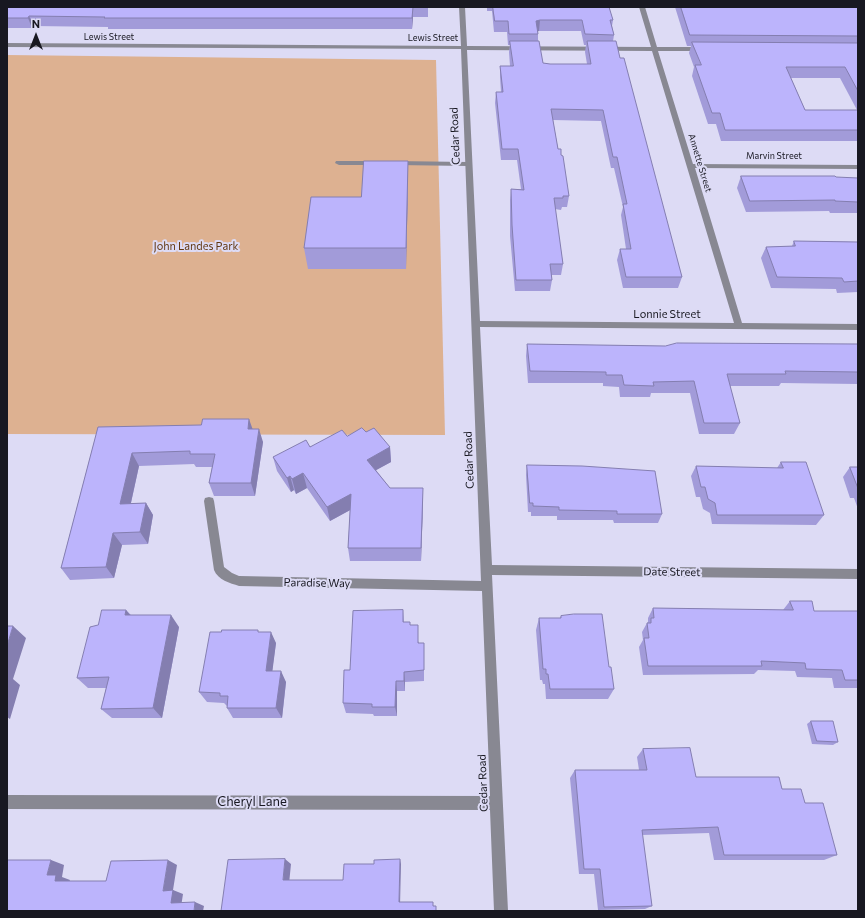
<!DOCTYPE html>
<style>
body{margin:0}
#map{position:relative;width:865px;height:918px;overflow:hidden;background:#dddbf5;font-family:Commissioner,sans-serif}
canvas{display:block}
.frame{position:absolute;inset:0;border:8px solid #181821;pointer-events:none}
.north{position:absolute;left:16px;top:16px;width:40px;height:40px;-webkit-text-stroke:3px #dddbf5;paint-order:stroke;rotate:0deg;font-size:11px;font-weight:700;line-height:16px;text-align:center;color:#181821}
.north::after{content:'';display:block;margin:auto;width:14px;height:18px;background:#181821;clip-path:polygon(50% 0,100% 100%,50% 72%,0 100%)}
</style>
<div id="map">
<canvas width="865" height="918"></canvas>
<div class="frame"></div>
<div class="north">N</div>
</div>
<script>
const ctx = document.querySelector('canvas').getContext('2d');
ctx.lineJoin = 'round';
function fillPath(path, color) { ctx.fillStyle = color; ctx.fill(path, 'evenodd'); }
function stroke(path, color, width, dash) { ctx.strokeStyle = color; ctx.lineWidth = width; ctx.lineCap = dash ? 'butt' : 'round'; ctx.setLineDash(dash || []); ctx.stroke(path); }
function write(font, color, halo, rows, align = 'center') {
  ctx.font = font + ' Commissioner,sans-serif'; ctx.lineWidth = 4; ctx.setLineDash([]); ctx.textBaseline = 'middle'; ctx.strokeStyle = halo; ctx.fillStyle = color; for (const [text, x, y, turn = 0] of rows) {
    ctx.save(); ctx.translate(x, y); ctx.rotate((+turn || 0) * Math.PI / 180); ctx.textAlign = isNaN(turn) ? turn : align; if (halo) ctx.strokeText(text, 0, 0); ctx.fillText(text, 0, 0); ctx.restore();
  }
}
const green = new Path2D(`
 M7 55 436 60 445 435 7 434Z`);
const service = new Path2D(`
 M336 161H378L382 163 378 165H339L335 163Z
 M393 161 468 162 472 164 468 166 396 165 392 163Z`);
const minor = new Path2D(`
 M459 7H465L467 46 651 47 639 7H645L657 47H703L706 49 703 51H658L693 164 858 165V169L695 168 742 323 858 324V330L480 327 492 565 858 569V579L492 575 508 911H494L490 810 7 809V795L490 796 482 591 239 586C230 583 218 580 214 570L204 501 205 498 209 497 213 498 214 501 224 567 232 573 239 576 481 581 461 49 7 47V43L461 46ZM467 50 652 51 734 323 480 321Z`);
const wall = new Path2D(`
 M7 7H428V17H413L412 29H108V27L34 26 32 28H7Z
 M487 7H609L613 20 612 26 614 35 613 41 682 277 678 288H623L617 260 620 249H626L621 215 623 207 614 168H611L601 121 553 120 558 149 569 196 567 207H562L561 210 555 209 563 264 561 275H552V280L550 291H515L510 236V200L511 189H521L517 160H501L495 103 496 92H501L500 77V66H510L509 52 510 45H508L507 32H494L492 11H487ZM538 31H581L584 45H586L585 52 587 64H550L543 63 538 41Z
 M675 7H858V141H721L716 124H708L692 76 694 67 689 53 691 46H687ZM791 78H840L857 110H805Z
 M408 161V182L406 269H308L304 248 361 197Z
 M741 176 858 178V213H830L829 211 746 212 737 188Z
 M794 241 858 242V292L837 293 836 289 771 288 761 258 766 247 792 246Z
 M527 344 665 346 858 344V384L781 383 779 386H730L740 423 734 434H699L690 393H651L650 397H620L619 387 603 386V383H528L526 356Z
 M98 427 252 429 263 442 255 496H214L209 483 212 467H196L194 464 139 466 131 503H146L153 515 148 544 122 545 114 578 70 580 61 568Z
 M366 432 390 447 391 462 376 470 390 488 423 502 421 561H350L348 548 350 510 330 521 307 488 296 494 294 490 291 492 277 471 273 457 347 436Z
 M781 462 824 515 816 525 712 524 710 513 703 509 700 497H696L691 476 696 466 777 468Z
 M527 465 662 514 658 523H614L613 520H557V516H531V512H528L526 475Z
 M850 467H858V509L854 498H850L843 477Z
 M790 601 814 611H858V688H834L832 678 797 677 795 671 758 670 754 674 643 675 639 647 643 640 642 632 647 623 648 622V618L653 608 783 610Z
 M126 610 131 615 179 627 162 718H112L101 709 106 688H88L77 678 98 625Z
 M403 610 404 622 410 625 419 643H424V681L405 682V691H397V716H374L373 714 346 713 343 703 350 670Z
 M561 616 609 667 614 689 608 699H546L545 684H543L542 680H540L536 630 539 618H560Z
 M221 632H259L276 643 272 671 286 682 282 718H233L227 708V706L224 703 207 702 199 692Z
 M811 721 838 742 833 745 812 744 807 724Z
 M643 749 696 777 782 789 805 803 837 855 824 860H714L709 833 642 835 652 906 645 909 598 910 594 874H579L570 778 575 770H639L637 757Z`);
const shadedWall = new Path2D(`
 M413 7V17L412 29V18Z
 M29 16 34 26 32 28 28 18Z
 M540 20 539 31 535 32 536 21Z
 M408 161V182L406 269V248Z
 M249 419 254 433 248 429Z
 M259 429 263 442 255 496 251 483Z
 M390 447 391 462 369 474 367 460Z
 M132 453 139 466 128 516 120 504Z
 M303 473 307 488 296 494 292 479Z
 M290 476 294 490 291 492 287 478Z
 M423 488V502L421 561V548Z
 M351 494 354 508 330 521 327 507Z
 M146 503 153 515 148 544 140 532Z
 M113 533 122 545 114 578 106 567Z
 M126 610 136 622 125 615Z
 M171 615 179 627 162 718 153 708Z
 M13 626 26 638 13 679 20 685 10 719 7 717V646Z
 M271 632 276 643 271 682 266 671Z
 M281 671 286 682 282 718 276 708Z
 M404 672 405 682V691L404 681Z
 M396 681 397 691V716L395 707Z
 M285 859 291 864 289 884 283 880Z
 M400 859 401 864 400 906 399 902Z
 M51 860 64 865 62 877 70 880 68 885 55 881 47 875Z
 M168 860 177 865 173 890 183 894 181 907 171 903 163 891Z
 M195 902 204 906 203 911H194Z`);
const building = new Path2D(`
 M7 7H413L412 18H104L105 17 29 16 28 18H7Z
 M493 7H609L613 20H610L614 35 585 34 582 20H540L536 21 538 34H509L508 21H495Z
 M681 7H858V36L690 35Z
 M510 41H539L543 63 550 64H591L587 41H616L620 58H624L682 277H626L620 249H631L623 204H627L617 157H613L603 110 551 109 558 149H561V155L563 156 569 196H563V198H554L563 264H550L552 280H516L512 225 511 189 524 190 518 149H502L496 92H503L500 66H513Z
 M692 42 858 43V91L845 67H786L805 110H858V130H725L720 113H712L695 65H701Z
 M364 161H408L406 248H304L311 197H361Z
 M741 176H835L836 177 858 178V202L835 201V200L750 201Z
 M794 241 858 242V281L844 282 842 278 777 277 766 247 795 246Z
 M677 343 858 344V372L785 371 786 374H727L740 423H704L694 381 653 382 654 386 624 385 622 375H606V372L530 371 527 344 665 346Z
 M203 419H249L248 429H259L251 483H209L215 454H190V451L132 453 120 504 146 503 140 532 113 533 106 567 61 568 98 427 201 425Z
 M362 428 366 432 374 428 390 447 367 460 390 488H423L421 548H348L351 494 327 507 303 473 292 479 290 476 287 478 273 457 306 440 310 447 342 430 347 436Z
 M781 462H806L824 515H717L715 503 708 499 705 487H701L696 466 783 468Z
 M527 465 582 466 655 471 662 514H617V511L559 510V507L533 506V503H530Z
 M850 467H858V488Z
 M790 601H812L814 611H858V680H845L842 670 806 669 805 663 761 661 762 666H648L644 638H649L647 623H651V618H654L653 608 793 610Z
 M102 610H126L125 615H171L153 708 101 709 109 677 77 678 90 627 98 625Z
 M403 610V622H410V625H418V643H424V670L404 672V681H396L395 707H372V704L343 703 344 670H350L353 611Z
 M574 614H602L609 667H611L614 689H550L548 674H546V669H543L539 618H561V616Z
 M7 626H13L7 646Z
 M222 630H258V632H271L266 671H281L276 708H227L228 696H220V693L199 692 210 632H221Z
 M811 721H833L838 742 817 741Z
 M690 748 696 777H779L782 789H801L805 803H823L837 855H724L718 827 642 830 652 906 604 907 600 869H584L575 770H647L643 749Z
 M285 859 283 880H343L344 864H374V860L400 859 399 902H433V906H436V911H221L228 860Z
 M7 860H51L47 875H56L55 881H106L111 861 168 860 163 891 173 890 171 903 195 902 194 911H7Z`);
const farStreetnames = [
 ["Lewis Street",109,37],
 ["Lewis Street",433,38],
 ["Marvin Street",774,156],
 ["Annette Street",700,163,73]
];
const streetNames = [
 ["Cedar Road",455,136,-92],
 ["Lonnie Street",667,314],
 ["Cedar Road",469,460,-92],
 ["Date Street",672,572,1],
 ["Paradise Way",317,583,1],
 ["Cedar Road",483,783,-92]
];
const parkNames = [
 ["John Landes Park",196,246]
];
const nearStreetnames = [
 ["Cheryl Lane",252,802]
];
fillPath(green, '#ddb191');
fillPath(service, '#888892');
fillPath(minor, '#888892');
fillPath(wall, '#a29bd9');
fillPath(shadedWall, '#847eb0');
fillPath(building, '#bcb4fc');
stroke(building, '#847eb0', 1);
write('9px', '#181821', '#dddbf5', farStreetnames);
write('11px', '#181821', '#dddbf5', streetNames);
write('11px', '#623812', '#dddbf5', parkNames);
write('13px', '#181821', '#dddbf5', nearStreetnames);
</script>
